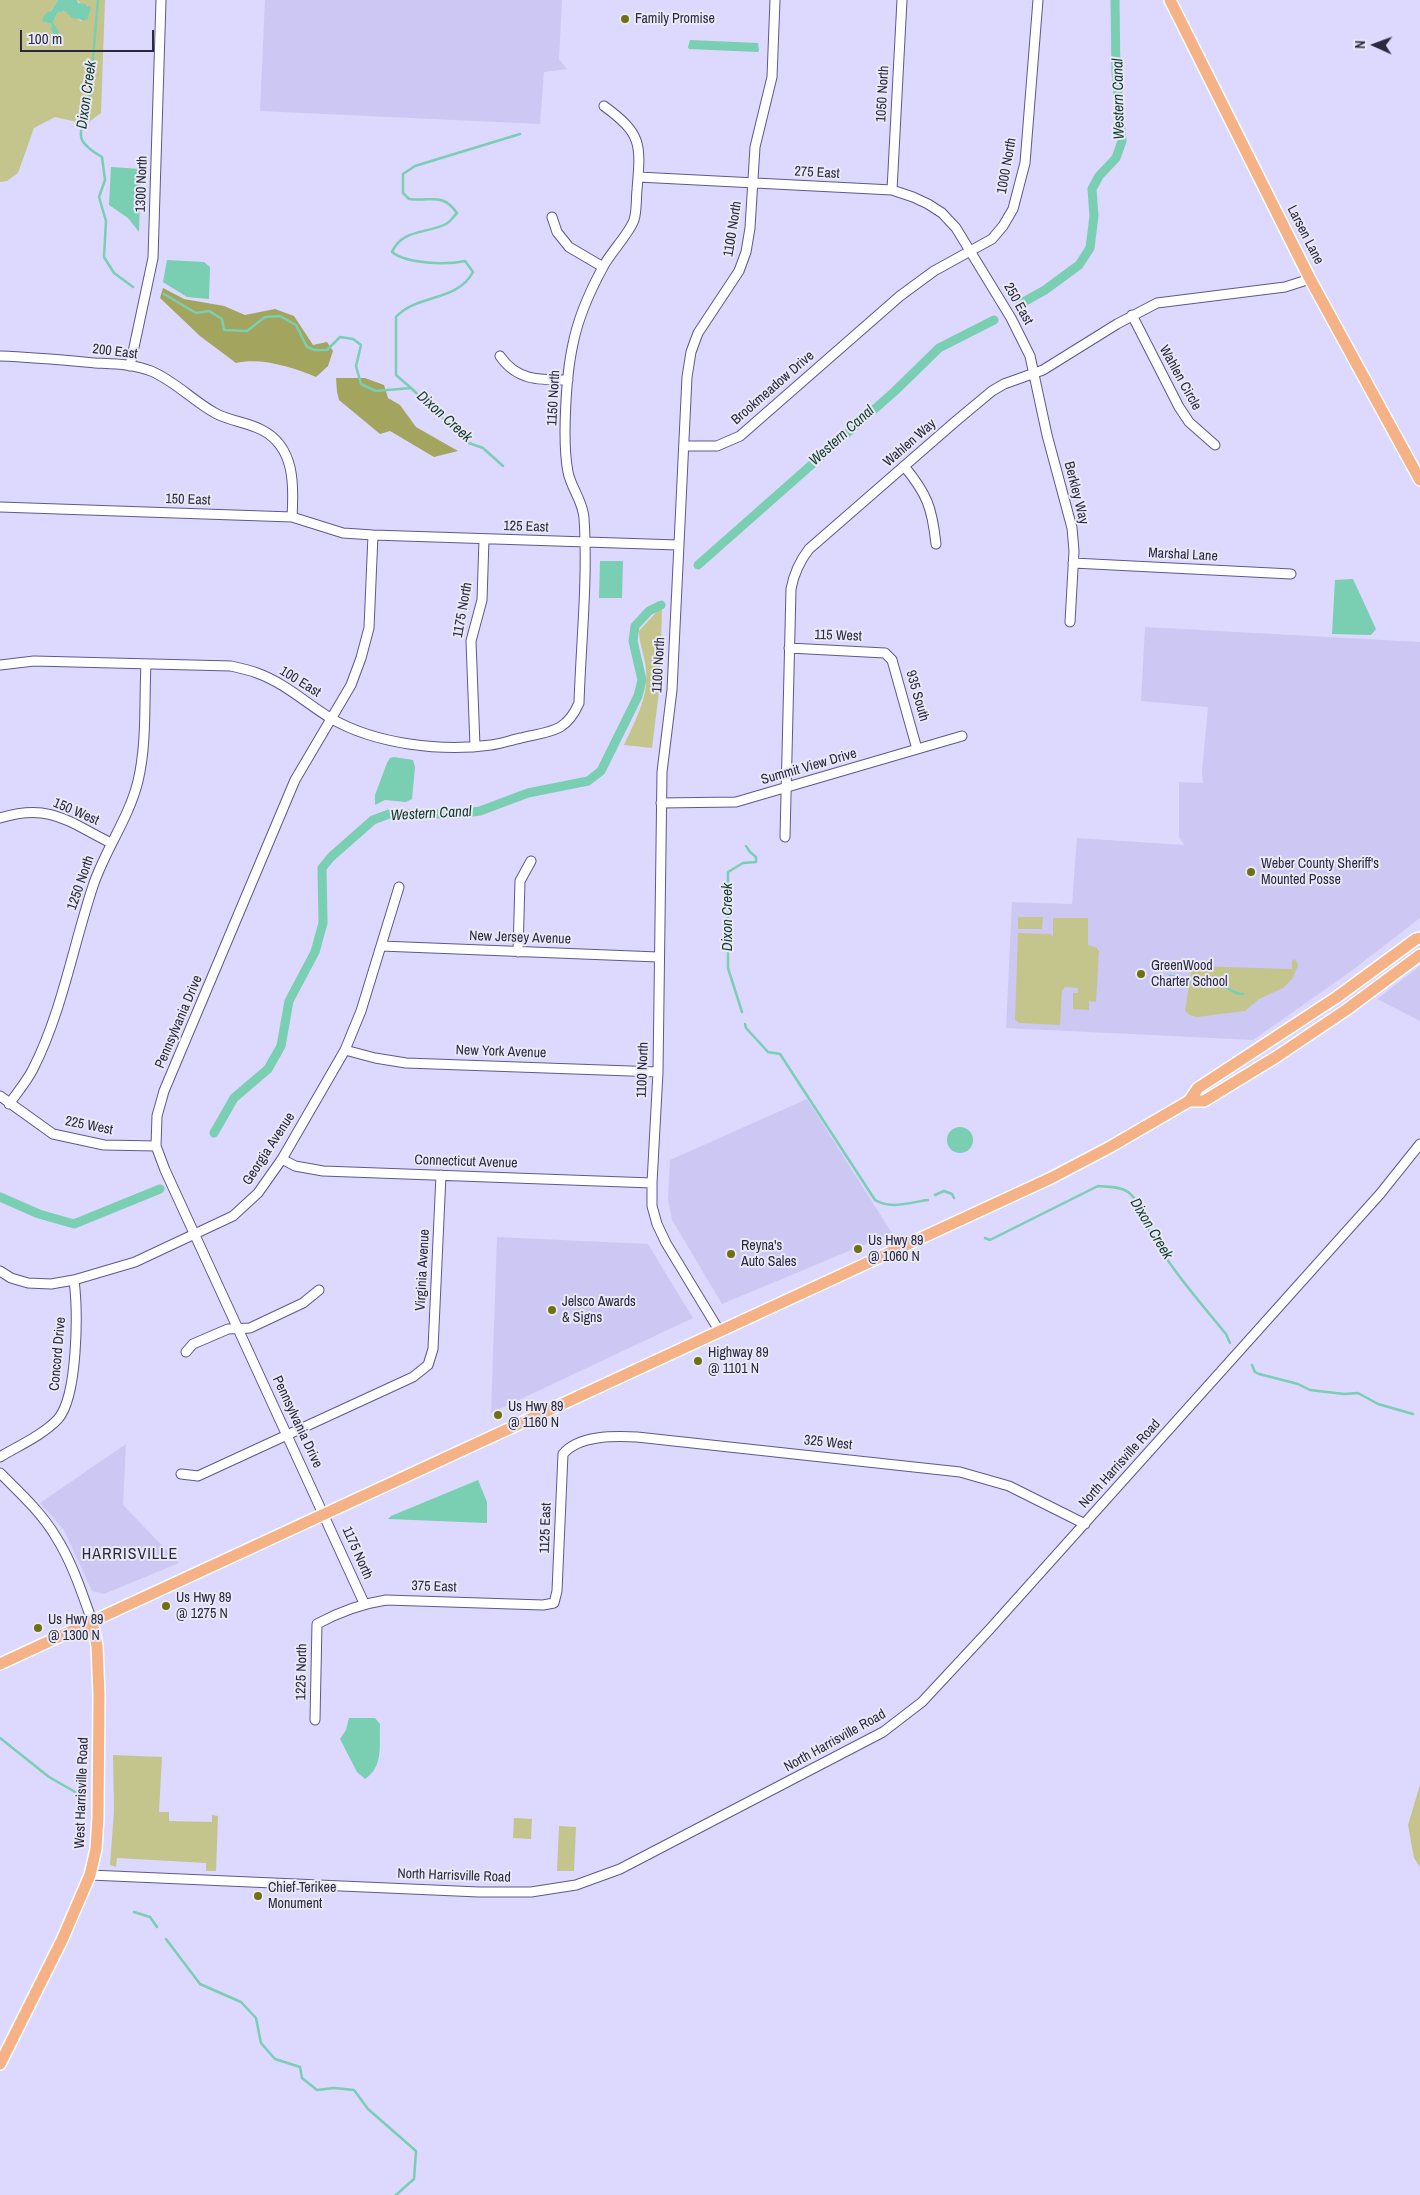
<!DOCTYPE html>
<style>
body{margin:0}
#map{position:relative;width:1420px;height:2195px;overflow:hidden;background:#dcd8fe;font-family:"Archivo Narrow",sans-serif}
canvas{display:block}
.north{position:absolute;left:1350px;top:20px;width:50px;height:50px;-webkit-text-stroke:4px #e9e8f5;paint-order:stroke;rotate:272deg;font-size:14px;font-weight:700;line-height:20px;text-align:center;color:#2b2840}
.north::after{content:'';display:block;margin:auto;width:18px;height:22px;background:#2b2840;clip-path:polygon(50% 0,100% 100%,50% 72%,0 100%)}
.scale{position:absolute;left:20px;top:30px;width:134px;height:22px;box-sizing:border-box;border:2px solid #2b2840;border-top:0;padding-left:6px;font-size:15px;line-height:18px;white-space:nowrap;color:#2b2840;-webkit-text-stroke:4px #e9e8f5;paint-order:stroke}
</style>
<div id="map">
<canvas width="1420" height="2195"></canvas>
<div class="north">N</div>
<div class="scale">100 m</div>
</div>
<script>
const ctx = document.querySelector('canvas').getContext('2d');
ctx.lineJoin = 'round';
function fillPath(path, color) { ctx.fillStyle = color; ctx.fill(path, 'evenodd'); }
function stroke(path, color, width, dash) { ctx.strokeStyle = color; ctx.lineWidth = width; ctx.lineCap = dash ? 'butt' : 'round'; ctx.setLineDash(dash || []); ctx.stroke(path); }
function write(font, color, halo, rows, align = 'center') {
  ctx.font = font + ' "Archivo Narrow",sans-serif'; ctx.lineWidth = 4; ctx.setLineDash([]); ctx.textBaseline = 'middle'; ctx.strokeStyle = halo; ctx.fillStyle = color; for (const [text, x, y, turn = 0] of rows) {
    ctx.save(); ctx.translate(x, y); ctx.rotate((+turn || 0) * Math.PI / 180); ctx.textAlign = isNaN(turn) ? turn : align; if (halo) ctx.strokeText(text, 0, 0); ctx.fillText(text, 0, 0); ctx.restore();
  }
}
const built = new Path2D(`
 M265 0H562L559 59 567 69 544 72 540 124 260 111Z
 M1145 627 1420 642V918L1350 972 1253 1040 1006 1028 1012 902 1072 904 1077 838 1184 845 1179 837V782L1203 783 1202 771 1208 707 1141 701Z
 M1420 966V1021L1377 999Z
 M807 1099 892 1233 722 1304 672 1220 668 1200 670 1160Z
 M497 1237 648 1244 693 1318 491 1413Z
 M126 1444 123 1505 179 1563 104 1594 92 1591 64 1530 40 1503Z`);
const green = new Path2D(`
 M0 0H58L43 22 52 24 54 35 56 30 53 22 57 13 65 11 81 21 87 20 88 5H82L77 0H105L101 113 86 124 55 117 34 128 18 173 7 181 0 182Z
 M662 606 660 683 652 748 624 745C635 721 649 697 646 669 645 656 639 644 639 631Z
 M1018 917H1043L1042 929H1018Z
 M1053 918H1088V945L1096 947 1099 951 1096 1002 1089 1001V1010L1073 1009V993H1078V988L1065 987 1062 991 1060 1025 1019 1023 1015 1020 1018 933 1050 934 1053 936Z
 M1295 959 1298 965 1293 978 1283 988 1259 999 1245 1011 1197 1017 1190 1015 1185 1011 1192 966 1292 969V961Z
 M113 1755 162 1757 159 1812H169V1821L212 1822V1815L218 1816 216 1871H206V1863L117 1858 116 1867 110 1865 114 1811Z
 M1420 1785V1867L1414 1858 1408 1825Z
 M514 1818 532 1819 531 1839 513 1838Z
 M559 1826 576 1827 574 1871H557Z`);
const forest = new Path2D(`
 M163 288 184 299 224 306 245 315 275 309 294 316 313 345 327 342 333 351 328 366 316 377C293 367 260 357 236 363L200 336 160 298Z
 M336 378H365L384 385 388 398 400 405 416 427 458 451 434 457 390 431 380 434 339 400 337 392Z`);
const water = new Path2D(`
 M58 0H77L78 3 85 4 91 8 87 20 83 21 79 19 72 18 65 11 57 13 53 22 59 32 58 36 54 35 51 29 52 24 43 22 42 19 46 13 51 11Z
 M690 40 758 43 759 50 758 52 689 49 688 47Z
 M111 167 141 169 139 232 128 218 109 205Z
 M167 260 204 262 210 267 209 299 187 297 163 282Z
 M600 561H623L622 598H599Z
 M1353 579 1376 629 1371 635 1332 634 1335 580Z
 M394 757 413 760 415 767 412 799 406 802 385 800 375 805V795L387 763 390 758Z
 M947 1140a13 13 0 1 1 26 0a13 13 0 1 1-26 0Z
 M478 1480 487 1502V1523L388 1519 391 1516Z
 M349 1718H375L380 1724C379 1745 384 1766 365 1779L357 1772 340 1739 346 1730Z`);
const stream = new Path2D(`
 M98 0 89 104C83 132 69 138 102 157L105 180 99 197 106 221 104 257 114 273 133 287
 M164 294 196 313 209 311 222 319 224 330 247 331 265 317 280 316 296 325 307 347 315 350H327L340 337 353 339 361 345 356 366 361 384 376 391 411 388 469 443 483 448 503 466
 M411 388 396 375V317C417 294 457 302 473 272L465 261C446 265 407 264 392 252 402 229 426 234 446 224 450 222 454 216 457 213 442 192 432 202 409 199L403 193V174L415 166 520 134
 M1170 976 1177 977
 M1190 983C1200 987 1211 981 1222 985 1230 988 1234 995 1243 994
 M742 1012 728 968V872L743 863 756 862V857L750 852 746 846
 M745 1024 746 1028 768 1052 780 1054 875 1200C891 1210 911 1202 928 1200
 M935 1195 944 1191 952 1194 954 1198
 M985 1238 990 1240 1098 1186C1107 1187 1120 1186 1128 1192 1139 1200 1142 1216 1148 1228 1168 1266 1199 1301 1226 1334L1230 1343
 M1252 1365 1255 1372 1259 1374 1298 1384 1310 1390 1344 1394 1358 1393 1378 1404 1413 1414
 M0 1738 49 1777 77 1793
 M134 1912 150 1917 157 1927
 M166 1939 200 1984 241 2002 256 2018 261 2043 275 2059 300 2067 302 2078 317 2090 334 2088 354 2090 368 2109 416 2151 414 2179 396 2195`);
const canal = new Path2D(`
 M1020 304 1045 290 1079 265 1090 248 1094 216 1092 189 1099 176 1116 158 1122 141 1116 72 1115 0
 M698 565 895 391 939 348 994 320
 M214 1133 234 1098 268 1069 281 1046 289 1001 315 952 323 923 322 868 331 857 373 820 389 814H458L480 811 528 793 588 781 601 771 638 696 642 680 633 641 635 626 649 611 661 605
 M0 1197 39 1214 74 1224 160 1189`);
const minor = new Path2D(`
 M638 177 892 190 913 197 928 204 942 213 956 228 1011 318 1030 356 1047 435 1072 528 1074 551 1070 622
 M892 190 902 0
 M552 217 557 232 569 247 603 267
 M1132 315 1179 407 1189 422 1215 445
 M0 356C32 357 63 360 95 363 114 364 134 364 151 371 175 381 193 401 215 413 229 421 247 422 262 430 295 447 294 485 292 517
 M500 356C517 381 540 380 568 380
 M130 366 153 258 161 0
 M684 446H717L740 436 900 296 934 271 992 239 1003 226 1013 209 1025 163 1038 0
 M904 466C927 494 932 507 936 544
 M0 507 292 517 343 533 373 535 678 545
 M1073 563 1291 574
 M789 648 885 653 892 660 917 749
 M0 665 34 661 231 666C240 668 249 670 257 673 285 683 307 704 332 719 376 744 441 752 491 745 501 744 511 740 521 738 550 731 566 733 579 703 581 642 588 579 584 518 583 501 571 488 568 472 562 442 566 375 573 344 578 318 590 291 603 267 610 253 629 234 634 220 637 211 636 199 637 190 641 143 642 134 604 106
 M475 746 471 641 482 600 484 539
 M661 803 736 802 962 736
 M0 818C50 803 67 821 111 843
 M785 837 791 589C794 573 799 562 809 549L956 421 992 391 1004 384 1043 370 1117 324 1157 303 1285 287 1310 279
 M381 946 658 957
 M518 952 520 881 531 861
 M345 1050 375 1058 406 1063 658 1072
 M0 1096 53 1134 104 1145 156 1146
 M9 1104C17 1093 27 1081 33 1069 62 1012 73 946 93 886 105 850 129 818 138 781 147 743 144 702 146 664
 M282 1159 295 1166 323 1171 652 1183
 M0 1271 11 1278 28 1283 51 1284 74 1280 135 1262 233 1216 258 1193 282 1159 345 1050 361 1011 399 887
 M720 1332 666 1243 657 1224 652 1206V1183L658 1072 662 772 672 690 687 377 691 352 698 333 739 271 746 252 750 228 755 147 772 77 775 0
 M186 1352 193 1344 228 1329 250 1328 303 1303 319 1290
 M0 1457C18 1446 43 1435 58 1419 78 1396 78 1311 74 1280
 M0 1473C20 1493 41 1512 56 1537 72 1562 82 1593 92 1621
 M181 1474 198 1476 413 1377 428 1365 433 1349 441 1175
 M364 1603 165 1170 156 1146 157 1116 164 1091 295 780 351 685 361 658 369 628 373 535
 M315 1720 317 1624C339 1612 360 1604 386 1600L543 1605 554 1603 557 1591 563 1454C579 1435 614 1436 637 1437L960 1472 1009 1486 1085 1524
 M90 1875 479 1892H531L576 1885 620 1869 883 1732 922 1702 989 1630 1380 1194 1420 1144`);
const major = new Path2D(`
 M1170 0 1310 279 1420 480
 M1189 1101H1204L1276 1057 1346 1010 1420 955
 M0 1664 1051 1178 1110 1147 1189 1101 1198 1088 1337 997 1416 939 1420 938
 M0 2064 62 1940 90 1875 96 1849 98 1817 99 1695 97 1646 92 1621`);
const markers = [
 [625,19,5,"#6f7013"],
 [1251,872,5,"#6f7013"],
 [1141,974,5,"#6f7013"],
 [858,1249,5,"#6f7013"],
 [731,1254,5,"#6f7013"],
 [552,1310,5,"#6f7013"],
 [698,1361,5,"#6f7013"],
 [498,1415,5,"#6f7013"],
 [166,1606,5,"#6f7013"],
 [38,1628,5,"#6f7013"],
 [258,1896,5,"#6f7013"]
];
const poiNames = [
 ["Family Promise",635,19],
 ["Weber County Sheriff's",1261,864],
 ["Mounted Posse",1261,880],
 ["GreenWood",1151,966],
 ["Charter School",1151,982],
 ["Us Hwy 89",868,1241],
 ["@ 1060 N",868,1257],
 ["Reyna's",741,1246],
 ["Auto Sales",741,1262],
 ["Jelsco Awards",562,1302],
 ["& Signs",562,1318],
 ["Highway 89",708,1353],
 ["@ 1101 N",708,1369],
 ["Us Hwy 89",508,1407],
 ["@ 1160 N",508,1423],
 ["Us Hwy 89",176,1598],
 ["@ 1275 N",176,1614],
 ["Us Hwy 89",48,1620],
 ["@ 1300 N",48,1636],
 ["Chief Terikee",268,1888],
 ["Monument",268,1904]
];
const streetNames = [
 ["1050 North",883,94,-87],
 ["1000 North",1007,166,-80],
 ["275 East",817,173,3],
 ["1300 North",142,184,-88],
 ["1100 North",733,229,-81],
 ["Larsen Lane",1305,235,63],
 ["250 East",1018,304,61],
 ["200 East",115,352,7],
 ["Wahlen Circle",1180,378,61],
 ["Brookmeadow Drive",773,388,-41],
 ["1150 North",554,398,-87],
 ["Wahlen Way",910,443,-41],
 ["Berkley Way",1076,493,76],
 ["150 East",188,500,2],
 ["125 East",526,527,2],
 ["Marshal Lane",1183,555,3],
 ["1175 North",463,610,-80],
 ["115 West",838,636,2],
 ["1100 North",659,665,-87],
 ["100 East",300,682,32],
 ["935 South",917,696,74],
 ["Summit View Drive",809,767,-16],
 ["150 West",76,812,23],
 ["1250 North",81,883,-71],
 ["New Jersey Avenue",520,938,2],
 ["Pennsylvania Drive",179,1022,-67],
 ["New York Avenue",501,1052,2],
 ["1100 North",643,1070,-88],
 ["225 West",89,1126,11],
 ["Georgia Avenue",269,1149,-57],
 ["Connecticut Avenue",466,1162,2],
 ["Virginia Avenue",423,1270,-87],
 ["Concord Drive",58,1354,-85],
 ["Pennsylvania Drive",297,1422,65],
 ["325 West",828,1443,6],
 ["North Harrisville Road",1120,1464,-48],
 ["1125 East",546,1528,-88],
 ["1175 North",357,1553,66],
 ["375 East",434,1587,2],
 ["1225 North",302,1672,-89],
 ["North Harrisville Road",835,1741,-29],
 ["West Harrisville Road",82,1793,-88],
 ["North Harrisville Road",454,1876,2]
];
const waterNames = [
 ["Dixon Creek",87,95,-82],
 ["Western Canal",1119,99,-91],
 ["Dixon Creek",444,417,42],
 ["Western Canal",842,436,-42],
 ["Western Canal",431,814,-3],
 ["Dixon Creek",728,917,-90],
 ["Dixon Creek",1151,1229,59]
];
const quarterNames = [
 ["HARRISVILLE",130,1555]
];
fillPath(built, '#cdc8f3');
fillPath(green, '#c3c58d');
fillPath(forest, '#a3a55f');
fillPath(water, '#7aceb1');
stroke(stream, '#7aceb1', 2.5);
stroke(canal, '#7aceb1', 9);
stroke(minor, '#60578f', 11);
stroke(major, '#fff', 14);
stroke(minor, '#fff', 9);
stroke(major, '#f5b286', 11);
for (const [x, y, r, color] of markers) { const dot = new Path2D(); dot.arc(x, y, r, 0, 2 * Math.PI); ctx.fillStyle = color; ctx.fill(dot); stroke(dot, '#e9e8f5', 2); }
write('14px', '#2b2840', '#e9e8f5', poiNames, 'left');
write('14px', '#2b2840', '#e9e8f5', streetNames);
write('italic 15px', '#143b2f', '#e9e8f5', waterNames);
ctx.letterSpacing = '1px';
write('16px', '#2b2840', '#e9e8f5', quarterNames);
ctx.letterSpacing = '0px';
</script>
